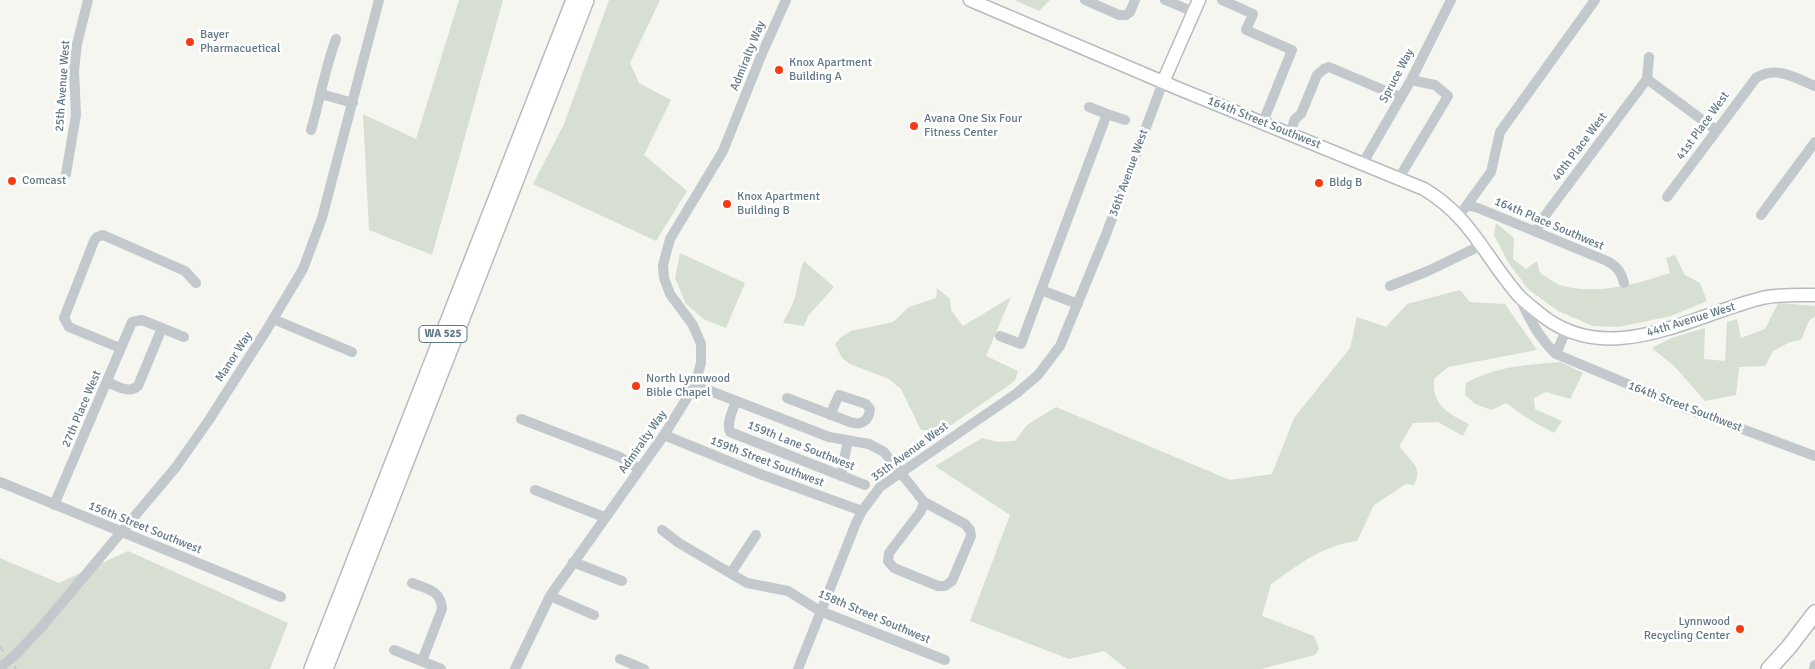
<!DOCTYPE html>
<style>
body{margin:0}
canvas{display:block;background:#f6f6f1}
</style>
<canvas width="1815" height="669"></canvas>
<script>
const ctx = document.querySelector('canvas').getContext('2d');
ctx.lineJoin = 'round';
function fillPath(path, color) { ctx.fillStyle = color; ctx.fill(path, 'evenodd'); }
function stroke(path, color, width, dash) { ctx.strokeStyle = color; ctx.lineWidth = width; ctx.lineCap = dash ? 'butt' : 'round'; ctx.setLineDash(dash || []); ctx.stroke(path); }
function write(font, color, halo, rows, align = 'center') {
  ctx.font = font + ' Signika,sans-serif'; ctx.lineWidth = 5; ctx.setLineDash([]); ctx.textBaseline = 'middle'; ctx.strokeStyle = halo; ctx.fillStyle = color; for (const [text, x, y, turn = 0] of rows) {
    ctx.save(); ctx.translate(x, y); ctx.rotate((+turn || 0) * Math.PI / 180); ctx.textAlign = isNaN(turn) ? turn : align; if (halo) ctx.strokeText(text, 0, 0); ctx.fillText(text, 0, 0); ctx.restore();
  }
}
const green = new Path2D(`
 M459 0H503L432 255 369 230 363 114 416 139Z
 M609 0H660L630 63 639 83 671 100 644 155 687 191 656 241 533 184 564 124Z
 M1014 0H1050L1039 11Z
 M1496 223 1514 238 1513 259 1526 269 1537 261 1540 273C1547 277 1555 284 1563 286 1598 295 1637 284 1670 273L1666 258 1675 255 1685 275 1700 283 1707 301 1671 316 1619 327 1593 326 1558 311 1528 289 1508 262 1494 235Z
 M680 253 745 283 726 328 705 320 686 304 675 278Z
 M804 261 834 287 808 316 804 326 783 323C788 312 796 300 797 288 799 279 800 269 804 261Z
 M937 288 950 299 951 310 963 326 1011 297 986 356 1018 371 1015 380 1009 385 944 430H921L901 389 889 379 850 364 842 358 835 344 841 337 851 331 893 322 909 307 936 298Z
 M1460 290 1470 302 1505 304 1537 350 1448 367 1434 379C1432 406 1448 413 1469 424L1463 436 1438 422 1413 423 1400 445 1401 449C1412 462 1423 468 1414 485L1406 484 1374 505 1357 541C1321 546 1300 564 1271 584L1262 616 1314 636 1319 649 1315 655 1261 669H1127L1104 651 1069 659 970 621 1010 515 935 466 982 438 999 442 1015 441 1027 425 1056 407 1230 480 1272 474 1294 418 1350 348 1357 317 1386 327 1407 304Z
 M1778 303 1815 306V316L1809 321 1801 340 1790 342 1773 351 1765 366 1739 367 1736 395 1705 401 1674 366 1652 348 1671 338 1705 328 1704 359 1725 361 1727 322 1737 319 1741 338 1765 329Z
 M1561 362 1583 373 1570 399 1546 392 1534 398 1535 409 1562 421 1554 433 1527 418 1506 403 1492 410 1475 404 1465 395 1466 383C1497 366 1526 365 1561 362Z
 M128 551 288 623 270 669H4L0 666V558L59 583Z`);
const stream = new Path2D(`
 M0 647 3 651
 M15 667 16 669`);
const minor = new Path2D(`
 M1085 0 1119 15H1126L1130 12 1135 0
 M1165 0 1194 12
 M1222 0 1253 14 1246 30 1292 50 1263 122
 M1647 79 1716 130
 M1647 79 1649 57
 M321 94 353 103
 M1107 114 1125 120
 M311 130C320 100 325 68 336 39
 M1290 133 1295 119 1301 114 1317 75 1324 69 1329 67 1400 97
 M1363 163 1411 80 1451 0
 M66 174 76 115 74 70 77 44 88 0
 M1399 178 1448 96 1435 85 1411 80
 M1667 197 1756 78C1776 65 1795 78 1815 86
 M1467 205 1491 172 1500 132 1595 0
 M1464 209 1467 205 1478 208 1607 261C1617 266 1621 272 1624 283
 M1761 215 1815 142
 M1536 232 1541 221 1647 79
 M1390 286 1428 271 1482 245
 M1520 298C1529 319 1539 338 1556 354L1678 405 1815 456
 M1078 304 1041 290 1107 114 1089 107
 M273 319 352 352
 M1000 336 1021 344 1041 290
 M120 348 69 327 64 318 94 241 97 237 103 235 185 271 196 283
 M1556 354 1566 330
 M107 382C117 386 129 394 138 386L162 328
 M695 385 829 437 869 444 884 452 924 502 965 524 970 530 971 536 952 581 945 586H938L894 568 888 561 889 553 921 511 924 502
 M787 398 850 422C861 426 869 421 870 409L866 404 839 395 830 415
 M736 401C733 410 726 423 730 432L865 485
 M521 419 620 457 639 469
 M664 435 760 474 862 511
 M841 476 848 440
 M0 482 281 597
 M535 490 604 517
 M54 505 132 322 142 320 184 337
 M662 530 679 543 747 583 788 591 820 611 945 660
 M573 562 622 581
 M731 573 756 535
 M412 583C427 589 441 590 442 609L422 661
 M550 596 594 615
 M394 650 441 669
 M620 659 644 669
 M0 668 14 656 39 630 176 467 209 420 266 331 303 269 322 218 379 0
 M515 669 550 596 664 435 695 385 701 363V344L693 325 670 294 664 278 663 265 670 239 723 151 761 56 786 0
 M798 669 856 523 862 511 880 487 1017 393 1038 375 1060 346 1105 237 1163 82
 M1814 669 1815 665`);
const major = new Path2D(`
 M970 0 1177 88 1424 189C1471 217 1485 257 1519 296 1525 302 1533 308 1539 313 1607 370 1690 316 1762 298 1778 294 1798 295 1815 295
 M1163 82 1199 0`);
const highway = new Path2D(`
 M312 669 574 0
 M325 669 586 0
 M1769 669 1789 647 1815 613`);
const markers = [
 [190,42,5,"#f53b12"],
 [779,70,5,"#f53b12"],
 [914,126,5,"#f53b12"],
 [12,181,5,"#f53b12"],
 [1319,183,5,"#f53b12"],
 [727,204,5,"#f53b12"],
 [636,386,5,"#f53b12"],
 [1740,629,5,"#f53b12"]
];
const shields = [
 [443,334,48]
];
const shieldNames = [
 ["WA 525",443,334]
];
const poiNames = [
 ["Bayer",200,35],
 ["Pharmacuetical",200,49],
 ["Knox Apartment",789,63],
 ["Building A",789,77],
 ["Avana One Six Four",924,119],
 ["Fitness Center",924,133],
 ["Comcast",22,181],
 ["Bldg B",1329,183],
 ["Knox Apartment",737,197],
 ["Building B",737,211],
 ["North Lynnwood",646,379],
 ["Bible Chapel",646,393],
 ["Lynnwood",1730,622,"right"],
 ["Recycling Center",1730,636,"right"]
];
const streetNames = [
 ["Admiralty Way",748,56,-68],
 ["Spruce Way",1397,76,-62],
 ["25th Avenue West",63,86,-86],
 ["164th Street Southwest",1264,123,22],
 ["41st Place West",1703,126,-54],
 ["40th Place West",1580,147,-53],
 ["36th Avenue West",1129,173,-70],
 ["164th Place Southwest",1549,224,23],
 ["44th Avenue West",1691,320,-17],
 ["Manor Way",234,357,-57],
 ["164th Street Southwest",1685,407,21],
 ["27th Place West",82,409,-67],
 ["Admiralty Way",643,442,-55],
 ["159th Lane Southwest",801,446,22],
 ["35th Avenue West",910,452,-36],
 ["159th Street Southwest",767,462,21],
 ["156th Street Southwest",145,528,22],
 ["158th Street Southwest",874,617,23]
];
fillPath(green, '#d7ded2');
stroke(stream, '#bdcbcf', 2);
stroke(major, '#b5bbbe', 15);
stroke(highway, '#b7bbbe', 18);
stroke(minor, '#c2c8cb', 10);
stroke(major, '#fff', 12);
stroke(highway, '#fff', 15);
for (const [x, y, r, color] of markers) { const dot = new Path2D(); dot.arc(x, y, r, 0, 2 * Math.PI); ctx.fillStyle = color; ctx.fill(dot); stroke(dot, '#fff', 2); }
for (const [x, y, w] of shields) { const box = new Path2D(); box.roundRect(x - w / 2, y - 8.5, w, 17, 4); ctx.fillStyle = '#fff'; ctx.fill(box); stroke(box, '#617886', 1); }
write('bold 11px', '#617886', null, shieldNames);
write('12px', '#617886', '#fff', poiNames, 'left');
write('12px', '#617886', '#fff', streetNames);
</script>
